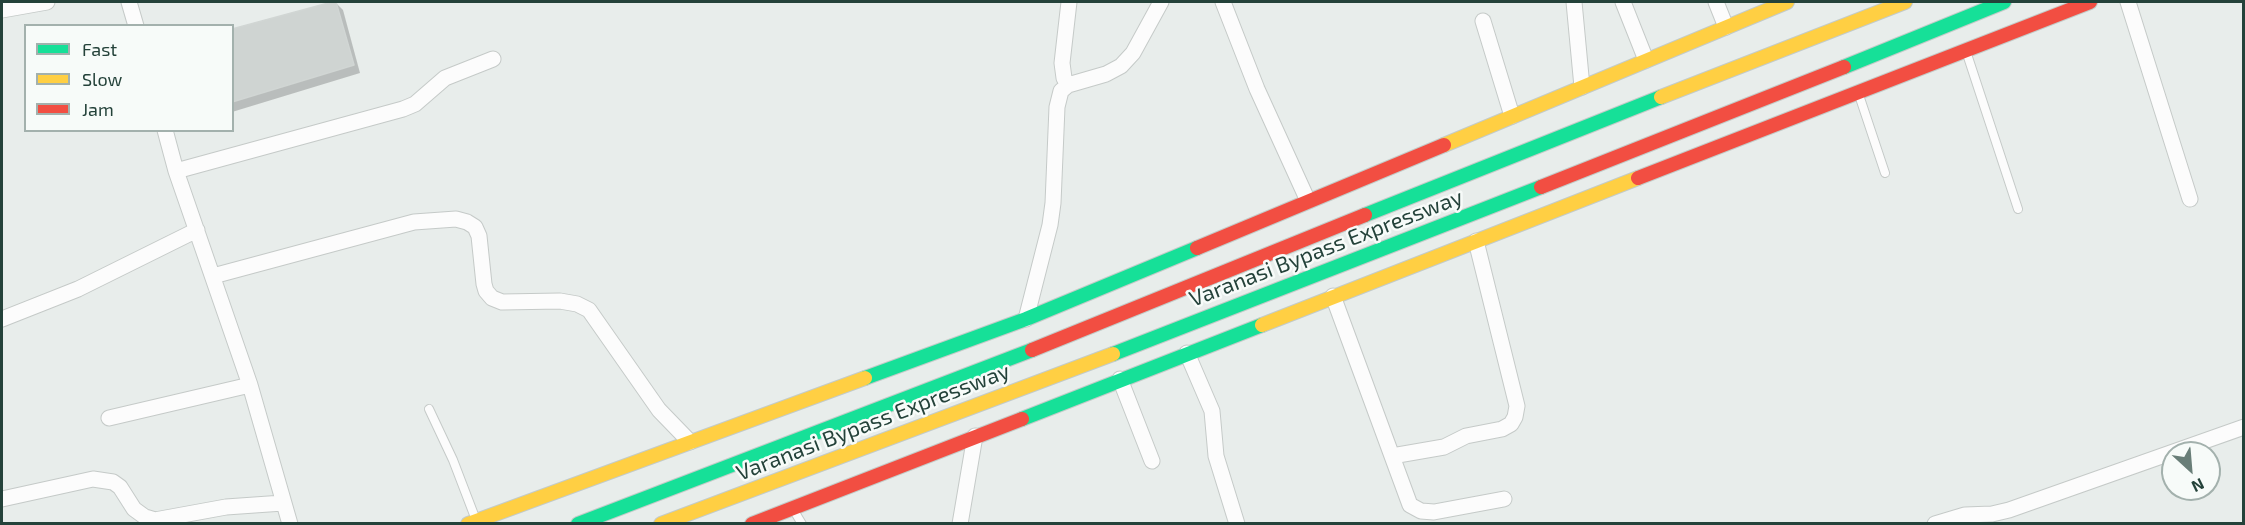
<!DOCTYPE html>
<style>
body{margin:0}
#map{position:relative;width:2245px;height:525px;overflow:hidden;background:#e8edeb;font-family:"Exo 2",sans-serif}
canvas{display:block}
.frame{position:absolute;inset:0;border:3px solid #24423a;pointer-events:none}
.legend{position:absolute;left:24px;top:24px;width:210px;height:108px;box-sizing:border-box;background:#f7fbf9;border:2px solid #a3b1ad;margin:0;padding:8px 10px;list-style:none;font-size:18px;color:#24423a}
.legend li{display:flex;align-items:center;gap:12px;height:30px}
.legend b{width:30px;border:2px solid #a3b1ad}
.north{position:absolute;left:2161px;top:441px;width:60px;height:60px;box-sizing:border-box;background:#f7fbf9;border:2px solid #a3b1ad;border-radius:50%;rotate:154deg;font-size:16px;font-weight:700;line-height:24px;text-align:center;color:#24423a}
.north::after{content:'';display:block;margin:auto;width:21px;height:27px;background:#697e78;clip-path:polygon(50% 0,100% 100%,50% 72%,0 100%)}
</style>
<div id="map">
<canvas width="2245" height="525"></canvas>
<div class="frame"></div>
<ul class="legend">
<li><b style="height:8px;background:#16e098"></b>Fast</li>
<li><b style="height:8px;background:#ffcf43"></b>Slow</li>
<li><b style="height:8px;background:#f24e42"></b>Jam</li>
</ul>
<div class="north">N</div>
</div>
<script>
const c = document.querySelector('canvas').getContext('2d');
c.lineJoin = 'round';
function fill(path, color) {
  c.fillStyle = color;
  c.fill(path, 'evenodd');
}
function poly(rows) {
  const path = new Path2D();
  for (const r of rows) {
    path.moveTo(r[0], r[1]);
    for (let i = 2; i < r.length; i += 2) path.lineTo(r[i], r[i + 1]);
  }
  return path;
}
function trace(path, color, width, dash) {
  c.strokeStyle = color;
  c.lineWidth = width;
  c.lineCap = dash ? 'butt' : 'round';
  c.setLineDash(dash || []);
  c.stroke(path);
}
function label(font, color, halo, rows, align = 'center') {
  c.font = font + ' "Exo 2",sans-serif';
  c.lineWidth = 5;
  c.setLineDash([]);
  c.textBaseline = 'middle';
  c.strokeStyle = halo;
  c.fillStyle = color;
  for (const [text, x, y, turn = 0] of rows) {
    c.save();
    c.translate(x, y);
    c.rotate((+turn || 0) * Math.PI / 180);
    c.textAlign = isNaN(turn) ? turn : align;
    if (halo) c.strokeText(text, 0, 0);
    c.fillText(text, 0, 0);
    c.restore();
  }
}
fill(poly([
 [335,2,343,10,360,73,232,112,232,31]
]), '#0003');
const building = poly([
 [332,2,336,2,354,65,232,102,232,29,332,2]
]);
fill(building, '#cfd4d2');
trace(building, '#d1d6d4', 1.5);
const lane = poly([
 [1966,51,2018,209],
 [1859,95,1885,173],
 [429,409,453,460,476,520],
 [793,509,802,524]
]);
const street = poly([
 [129,2,136,26],
 [1223,2,1257,89,1308,201],
 [1574,2,1582,87],
 [1623,2,1646,60],
 [1716,2,1726,27],
 [2128,2,2190,199],
 [2,10,47,2],
 [1483,21,1512,116],
 [1068,85,1064,78,1062,63,1069,2],
 [165,130,176,171,250,385,290,524],
 [176,171,403,109,415,104,445,78,493,59],
 [213,276,414,222,456,219,467,222,475,227,479,236,484,284,486,291,492,298,502,302,560,301,577,304,589,310,659,410,690,442],
 [1333,296,1410,505,1421,511,1434,512,1504,499],
 [2,319,78,289,197,230],
 [1026,319,1050,225,1053,203,1057,107,1061,91,1068,85,1106,74,1121,66,1133,53,1161,2],
 [1187,353,1212,411,1216,456,1237,524],
 [1120,379,1152,461],
 [109,418,250,385],
 [1392,456,1444,447,1466,436,1502,429,1511,424,1515,417,1517,406,1476,241],
 [2,499,93,479,113,482,120,487,134,509,145,517,155,520,226,507,283,503],
 [960,524,975,436],
 [1935,524,1965,515,1992,514,2009,510,2244,427]
]);
const fast = poly([
 [1844,67,2004,2],
 [1365,215,1661,97],
 [1113,354,1541,187],
 [865,378,1026,319,1197,248],
 [1022,419,1262,325],
 [578,524,1032,350]
]);
const slow = poly([
 [1661,97,1905,2],
 [1444,145,1787,2],
 [1262,325,1638,178],
 [468,524,865,378],
 [661,524,1113,354]
]);
const jam = poly([
 [1638,178,2090,2],
 [1541,187,1844,67],
 [1197,248,1444,145],
 [1032,350,1365,215],
 [752,524,1022,419]
]);
trace(lane, '#c5cac8', 10);
trace(street, '#c5cac8', 17);
trace(fast, '#c3cbc8', 16);
trace(slow, '#c3cbc8', 16);
trace(jam, '#c3cbc8', 16);
trace(lane, '#fcfcfc', 8);
trace(street, '#fcfcfc', 15);
trace(fast, '#16e098', 14);
trace(slow, '#ffcf43', 14);
trace(jam, '#f24e42', 14);
label('22px', '#24423a', '#f7fbf9', [
 ["Varanasi Bypass Expressway",1326,248,-21],
 ["Varanasi Bypass Expressway",873,422,-21]
]);
</script>
